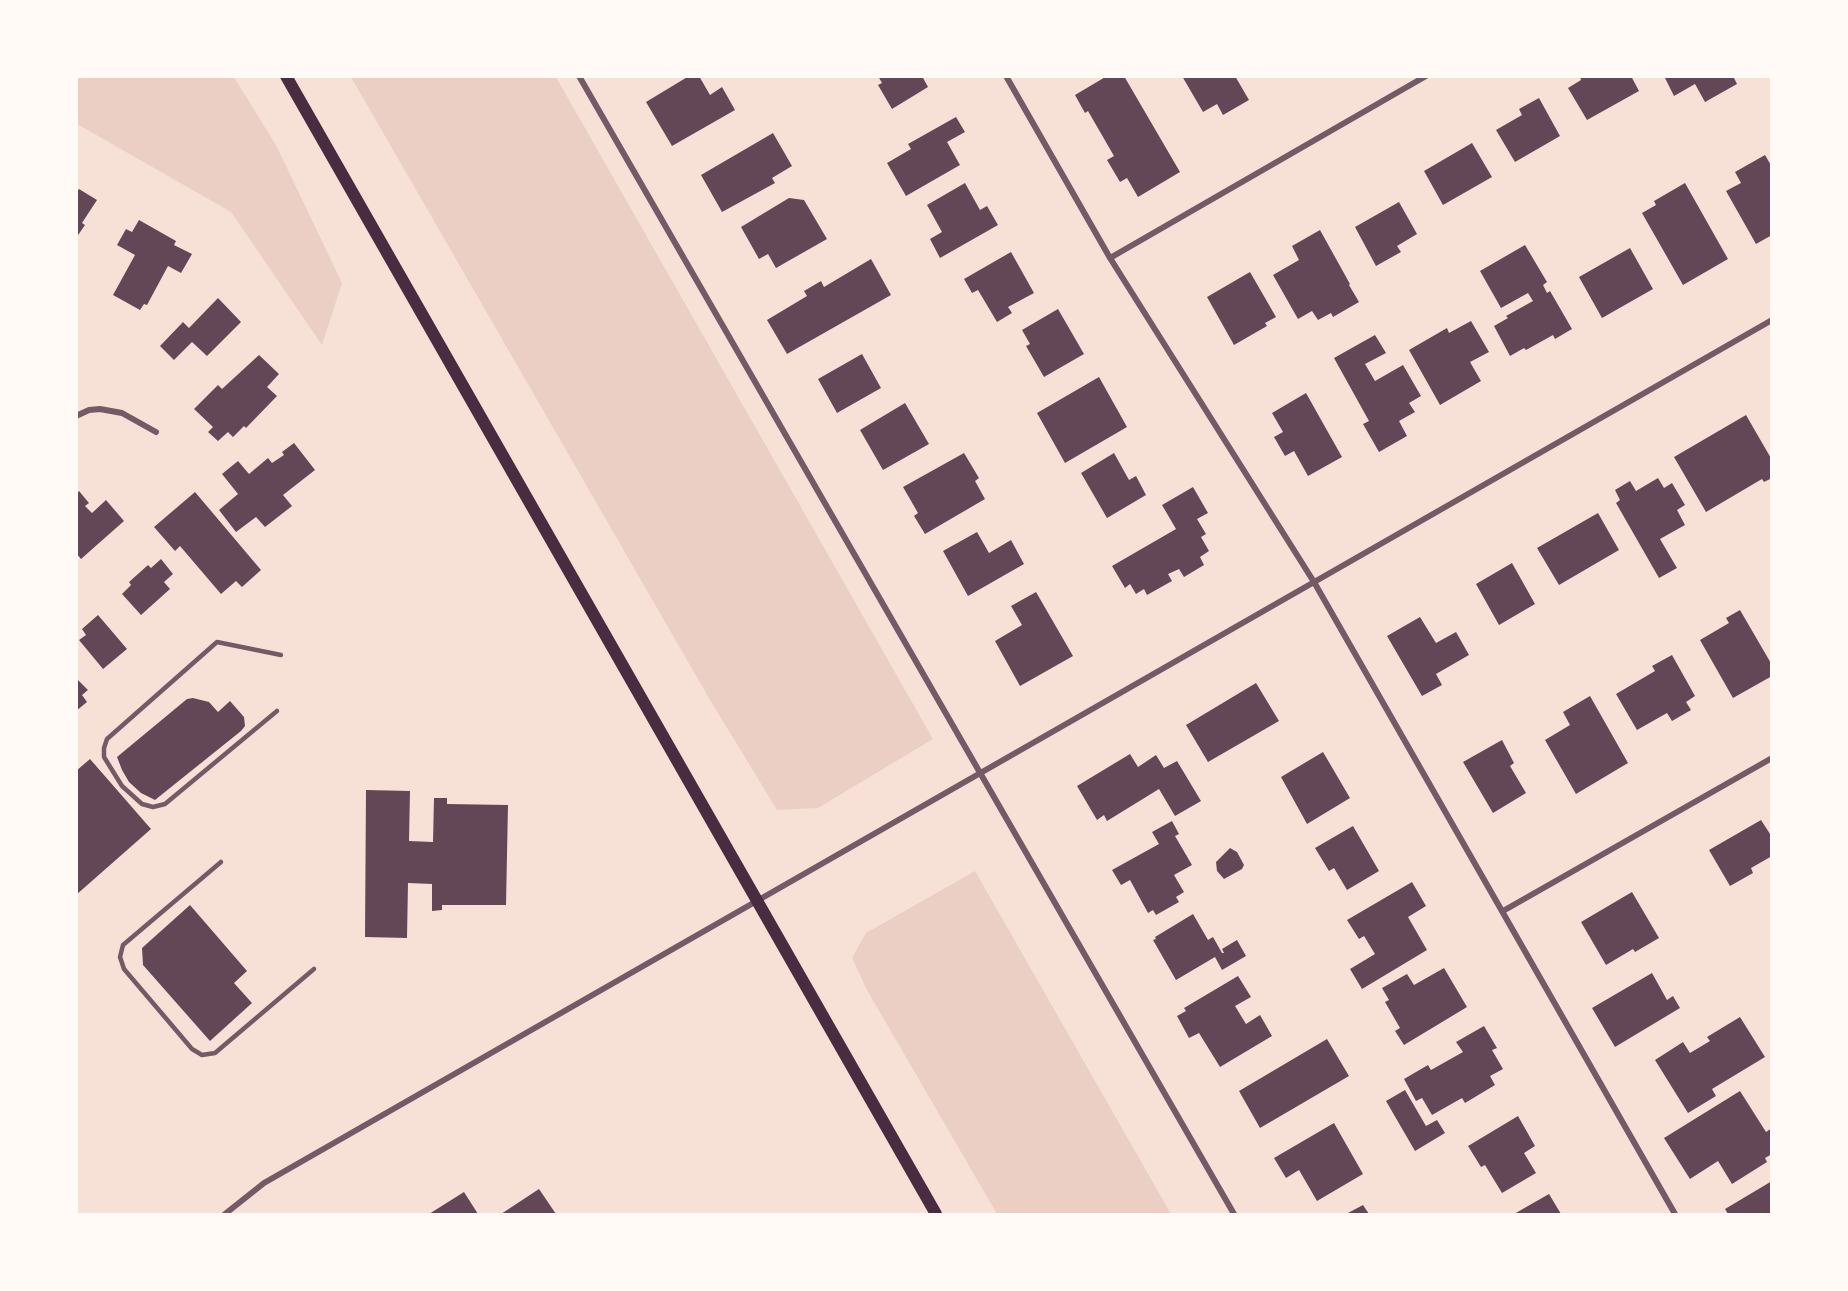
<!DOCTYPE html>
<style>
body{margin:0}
#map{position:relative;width:1848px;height:1291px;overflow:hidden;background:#f7e1d7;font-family:Georgia,serif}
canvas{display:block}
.frame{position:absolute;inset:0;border:78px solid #fffaf5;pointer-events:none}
</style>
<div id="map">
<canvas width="1848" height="1291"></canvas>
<div class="frame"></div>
</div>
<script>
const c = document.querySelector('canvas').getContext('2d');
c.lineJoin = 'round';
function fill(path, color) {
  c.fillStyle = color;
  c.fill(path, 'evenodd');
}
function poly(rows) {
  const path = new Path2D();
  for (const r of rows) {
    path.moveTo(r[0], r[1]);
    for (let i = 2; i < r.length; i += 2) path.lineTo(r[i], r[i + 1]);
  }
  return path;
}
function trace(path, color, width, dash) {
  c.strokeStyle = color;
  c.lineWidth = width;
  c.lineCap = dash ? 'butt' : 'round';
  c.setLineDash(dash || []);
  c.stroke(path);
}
fill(poly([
 [77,76,234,77,277,147,342,283,322,345,231,212,77,124],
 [351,77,556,77,933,739,818,808,777,810,710,700],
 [975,871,1171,1214,997,1214,867,990,852,958,866,933]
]), '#ebcfc5');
fill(poly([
 [689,76,699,76,710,95,722,87,735,110,672,146,646,102],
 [878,76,922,76,928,87,892,109,878,85,882,83],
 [1107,76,1124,76,1180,172,1138,197,1127,178,1120,182,1107,160,1114,156,1088,111,1085,113,1075,95],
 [1182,76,1235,76,1249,100,1223,115,1217,104,1203,112],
 [1580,76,1631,76,1639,91,1587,120,1568,88,1581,80],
 [1664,76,1733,76,1737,84,1705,102,1695,84,1674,96],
 [1539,98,1560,136,1515,162,1496,130,1522,115,1519,109],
 [956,117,965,132,947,142,960,165,906,196,887,163,911,149,908,144],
 [773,133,792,166,772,178,775,183,722,212,701,175],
 [1472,143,1492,177,1443,205,1424,171],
 [1765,155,1772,167,1772,235,1756,244,1726,191,1741,183,1735,172],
 [965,183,980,210,987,206,998,225,940,258,930,239,942,232,927,205],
 [1685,183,1728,259,1683,285,1642,213,1656,205,1654,201],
 [79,189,97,200,82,223,85,225,76,238,76,193],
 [789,198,804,200,827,239,776,268,768,254,759,259,741,227],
 [1399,202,1417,234,1397,246,1401,252,1376,266,1355,227],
 [139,220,176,241,174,245,192,254,181,273,168,266,147,305,144,304,140,310,113,295,135,255,117,245,126,229,132,232],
 [1320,230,1350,284,1349,285,1359,302,1333,317,1331,313,1318,320,1312,311,1298,319,1273,275,1299,260,1292,246],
 [1525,245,1547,282,1543,285,1547,293,1550,291,1572,329,1555,339,1553,335,1526,350,1524,348,1510,356,1494,326,1508,318,1506,316,1533,301,1528,293,1501,308,1480,271],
 [1630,248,1653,289,1602,318,1579,277],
 [1011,252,1034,293,1008,307,1012,313,997,322,978,290,972,293,964,279],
 [871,259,891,295,787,354,767,320,807,296,804,291,821,281,824,287],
 [1250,272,1276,317,1265,323,1267,326,1234,345,1207,297],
 [218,298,241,322,207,356,192,342,174,360,160,346,183,322,189,328],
 [1058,309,1084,354,1044,377,1026,346,1030,344,1022,330],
 [1471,321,1489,352,1470,362,1481,381,1440,405,1409,350,1447,328,1449,333],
 [1375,335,1386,353,1365,364,1375,381,1403,365,1421,396,1409,403,1415,412,1399,421,1407,436,1379,452,1363,424,1369,421,1334,358],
 [862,354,881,388,837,413,818,379],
 [259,355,279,374,267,387,277,396,246,428,244,426,233,437,228,432,218,441,208,432,213,427,194,409,218,385,222,389],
 [1099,377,1127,427,1065,463,1037,413],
 [1306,393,1342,457,1308,476,1294,451,1285,456,1274,437,1283,432,1272,413],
 [905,403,929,444,883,470,860,430],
 [1746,415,1772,460,1772,478,1764,482,1762,479,1706,512,1674,457],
 [294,443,315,470,283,495,292,506,265,527,256,517,236,532,219,510,238,494,222,474,238,461,249,474,268,458,272,463,284,455,282,452],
 [964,453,979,478,975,481,985,499,925,534,914,516,918,513,903,487],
 [1114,453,1129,480,1136,476,1146,495,1107,518,1081,473],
 [1658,478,1664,488,1672,483,1685,505,1677,510,1685,525,1660,539,1677,568,1659,578,1616,503,1620,500,1615,490,1630,481,1636,491],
 [1193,487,1208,513,1197,519,1206,534,1201,537,1209,551,1200,557,1204,565,1184,577,1179,569,1168,574,1172,581,1147,595,1144,589,1136,594,1130,584,1125,588,1112,566,1176,529,1162,505],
 [79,491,89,503,85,506,92,513,106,500,124,521,81,559,76,553,76,494],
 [195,492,261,570,242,587,236,581,221,594,180,546,175,551,154,527],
 [1598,513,1619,550,1559,585,1537,548],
 [977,532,989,553,1011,540,1024,564,968,596,943,551],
 [161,559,173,574,164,582,170,589,141,615,122,594,131,585,129,582,148,565,151,568],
 [1512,563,1535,604,1499,625,1476,584],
 [1036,592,1073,656,1020,686,995,641,1022,625,1011,606],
 [1740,610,1772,665,1772,676,1733,698,1700,640,1729,623,1726,618],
 [98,615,127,649,103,669,79,640,86,635,82,629],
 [1420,617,1436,643,1456,632,1469,655,1436,674,1442,685,1422,696,1387,636],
 [1672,655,1695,696,1686,702,1691,710,1672,721,1667,713,1637,730,1616,694,1655,671,1652,666],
 [76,678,88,690,82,695,87,702,76,711],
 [1256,683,1279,721,1208,762,1186,725],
 [1590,696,1628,763,1576,794,1545,740,1570,725,1563,712],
 [193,698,209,702,218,712,230,701,244,717,245,726,241,731,155,800,141,793,129,782,122,770,117,757,187,699],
 [1502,740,1514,763,1510,766,1526,793,1493,813,1463,762],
 [1323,752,1350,798,1307,824,1281,777],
 [1130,754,1138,767,1156,755,1164,768,1177,761,1201,801,1175,816,1159,789,1107,821,1104,815,1097,820,1077,786],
 [90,759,151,829,76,895,76,771],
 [366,790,410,791,409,841,433,842,434,798,447,798,447,804,508,805,506,905,442,905,442,910,432,911,432,884,408,883,407,938,365,937],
 [1761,820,1772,837,1772,856,1751,868,1753,873,1730,886,1709,850],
 [1172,821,1179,834,1175,836,1192,865,1174,875,1184,892,1176,897,1179,902,1156,915,1153,910,1148,913,1130,880,1121,885,1112,870,1159,844,1152,832],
 [1353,826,1379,871,1347,890,1334,868,1329,871,1315,848],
 [1230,848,1237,852,1244,865,1242,869,1224,879,1217,871,1216,862],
 [1412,882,1426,906,1408,917,1427,950,1362,989,1350,969,1375,954,1364,936,1359,939,1347,920],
 [1632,892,1659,938,1635,952,1633,949,1606,965,1581,922],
 [190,905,247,971,234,983,252,1003,210,1041,143,965,142,948],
 [1193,914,1208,940,1213,937,1222,953,1224,953,1222,949,1237,940,1246,956,1222,970,1215,957,1176,980,1153,940,1156,939,1155,937],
 [1444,968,1467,1007,1404,1045,1395,1031,1400,1028,1385,1002,1389,1000,1382,988,1407,974,1414,985],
 [1652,973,1667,1000,1673,996,1680,1008,1615,1047,1592,1008],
 [1238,976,1251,997,1235,1006,1246,1024,1260,1015,1272,1036,1220,1067,1199,1033,1189,1038,1177,1016,1186,1011,1184,1008],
 [1740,1017,1765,1057,1712,1089,1716,1096,1688,1113,1655,1060,1683,1042,1690,1053,1710,1041,1707,1037],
 [1484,1026,1497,1048,1492,1050,1503,1069,1490,1076,1495,1085,1465,1103,1462,1098,1432,1115,1422,1098,1416,1101,1404,1079,1428,1065,1431,1070,1463,1052,1456,1042],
 [1327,1039,1349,1076,1260,1128,1239,1091],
 [1405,1090,1426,1126,1437,1120,1445,1133,1415,1151,1386,1101],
 [1740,1091,1766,1132,1772,1128,1772,1154,1765,1158,1767,1162,1732,1184,1718,1161,1690,1179,1664,1138],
 [1518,1116,1535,1146,1524,1153,1536,1173,1502,1193,1485,1165,1481,1167,1468,1146],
 [1334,1123,1363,1174,1317,1201,1299,1170,1286,1178,1274,1158],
 [1772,1181,1772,1214,1728,1214,1725,1209],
 [539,1189,556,1214,501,1214],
 [464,1192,478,1214,429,1214],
 [1549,1194,1561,1214,1514,1214],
 [1363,1205,1369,1214,1346,1214]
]), '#644757');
trace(poly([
 [277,711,165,804,153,807,142,804,122,786,104,757,104,748,107,739,217,642,281,655],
 [221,862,123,945,120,957,124,969,192,1049,202,1055,215,1053,314,969]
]), '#755966', 4.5);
trace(poly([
 [579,76,1234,1214],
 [1006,76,1110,258,1314,582,1675,1214],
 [1110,258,1426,76],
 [76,416,89,410,100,409,122,413,156,432],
 [1503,911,1772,758],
 [225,1214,264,1183,1772,320]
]), '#755966', 6);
trace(poly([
 [286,76,936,1214]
]), '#4a2c40', 12);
</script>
